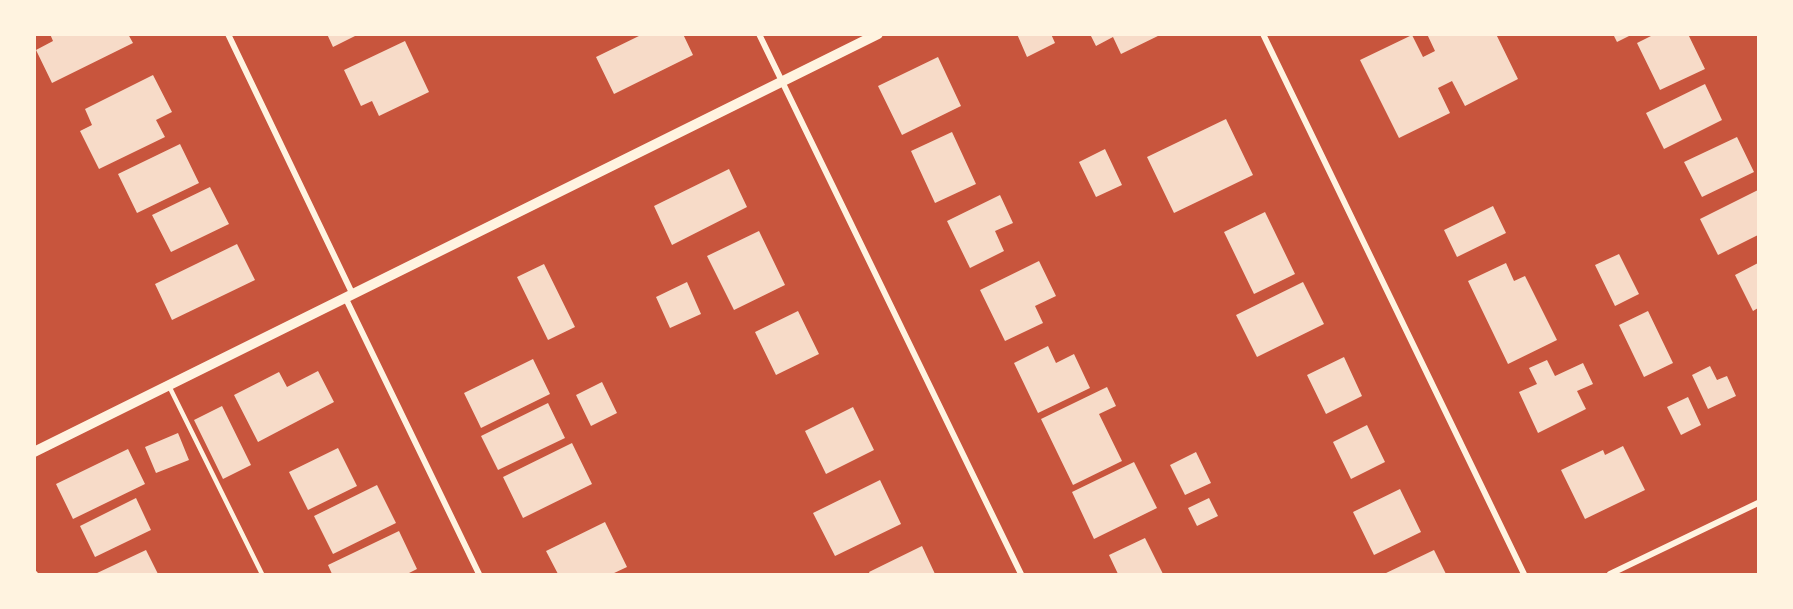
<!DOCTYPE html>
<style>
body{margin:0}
#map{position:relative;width:1793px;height:609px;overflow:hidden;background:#c8553d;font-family:Raleway,sans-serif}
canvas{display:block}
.frame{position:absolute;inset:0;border:36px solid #fff3e0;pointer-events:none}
</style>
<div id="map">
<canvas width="1793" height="609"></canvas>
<div class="frame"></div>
</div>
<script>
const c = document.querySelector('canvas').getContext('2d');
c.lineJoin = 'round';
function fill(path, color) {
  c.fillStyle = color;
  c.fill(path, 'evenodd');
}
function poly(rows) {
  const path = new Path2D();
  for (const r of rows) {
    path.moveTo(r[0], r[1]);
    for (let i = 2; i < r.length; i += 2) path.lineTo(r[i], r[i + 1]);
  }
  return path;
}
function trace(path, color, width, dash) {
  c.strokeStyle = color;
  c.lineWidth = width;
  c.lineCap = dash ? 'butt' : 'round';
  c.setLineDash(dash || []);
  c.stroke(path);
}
fill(poly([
 [50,34,128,34,133,43,52,83,36,50,53,41],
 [327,34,359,34,333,47],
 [643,34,683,34,693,55,614,94,596,57],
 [1017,34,1051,34,1055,43,1027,57],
 [1090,34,1162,34,1121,54,1113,37,1096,46],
 [1427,34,1496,34,1518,79,1465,106,1452,81,1438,88,1450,113,1399,138,1360,60,1412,35,1423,57,1435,51],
 [1613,34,1633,34,1617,42],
 [1655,34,1688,34,1705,69,1660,90,1637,43],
 [405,41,429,92,379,116,372,101,361,106,344,70],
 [938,57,961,106,902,135,878,86],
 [153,75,172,112,156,120,165,137,99,169,80,131,92,125,85,109],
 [1705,84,1722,120,1664,149,1646,113],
 [1226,119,1253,175,1174,213,1147,157],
 [952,132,976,184,935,203,911,151],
 [1737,137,1754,172,1702,197,1684,162],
 [180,144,199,183,137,213,118,174],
 [1105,149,1122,185,1096,197,1079,162],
 [729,169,747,207,672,245,654,206],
 [210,187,229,224,171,252,152,215],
 [1758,190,1758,235,1718,255,1700,219],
 [1000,195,1013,223,995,231,1004,251,970,268,947,221],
 [1493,206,1506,233,1457,257,1444,230],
 [1265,212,1295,274,1254,294,1224,232],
 [759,231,785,285,734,310,707,256],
 [237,244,255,280,172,320,155,284],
 [1619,254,1639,294,1615,306,1595,265],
 [1039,261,1056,296,1035,306,1043,323,1005,341,980,290],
 [1506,263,1514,281,1525,276,1557,340,1508,364,1468,281],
 [1758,263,1758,308,1753,311,1735,275],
 [544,264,575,327,548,340,517,277],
 [687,282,701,314,670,328,656,297],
 [1303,282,1324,324,1257,357,1236,315],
 [798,311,819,354,776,375,755,332],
 [1648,311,1673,363,1644,377,1619,325],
 [1048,346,1056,363,1074,354,1090,388,1038,413,1014,363],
 [1344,357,1362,396,1326,414,1307,375],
 [533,359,550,394,481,428,464,393],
 [1547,360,1555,376,1583,363,1593,384,1577,391,1586,409,1538,433,1519,392,1537,384,1529,368],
 [1710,366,1717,380,1727,376,1736,396,1708,409,1692,375],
 [318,371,334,402,258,442,234,395,279,372,287,387],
 [602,382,617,413,591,426,576,395],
 [1107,387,1116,406,1099,414,1122,461,1073,485,1041,419],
 [1688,397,1701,425,1681,435,1667,407],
 [548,403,565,438,498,470,481,436],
 [222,406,251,465,223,479,194,420],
 [853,407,874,450,826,474,805,431],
 [1367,425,1385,462,1351,479,1333,442],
 [178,433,189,460,156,473,145,447],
 [572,443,592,484,523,518,503,477],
 [1623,446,1645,490,1585,519,1561,470,1603,450,1605,455],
 [338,448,357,486,308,510,289,472],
 [128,449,145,484,73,519,56,484],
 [1196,452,1211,483,1185,495,1170,465],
 [1134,462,1157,508,1094,539,1072,492],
 [880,480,901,524,835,556,813,513],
 [377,485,396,523,333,554,314,516],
 [1400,489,1421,532,1374,555,1353,512],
 [136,498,151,530,95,557,80,526],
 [1209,498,1218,516,1197,526,1188,508],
 [605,522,627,567,612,574,558,574,546,551],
 [399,531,417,569,407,574,332,574,328,565],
 [1145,538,1163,574,1118,574,1109,555],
 [922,546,935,574,870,574,869,572],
 [146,550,158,574,95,574],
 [1434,550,1446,574,1384,574]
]), '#f7dbc8');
trace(poly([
 [169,386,262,574]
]), '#fff3e0', 4.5);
trace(poly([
 [228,34,353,295],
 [759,34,1021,574],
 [1263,34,1524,574],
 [346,299,479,574],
 [34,573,35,574],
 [1610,574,1758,503]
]), '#fff3e0', 6);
trace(poly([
 [34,452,878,34]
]), '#fff3e0', 10);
</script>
